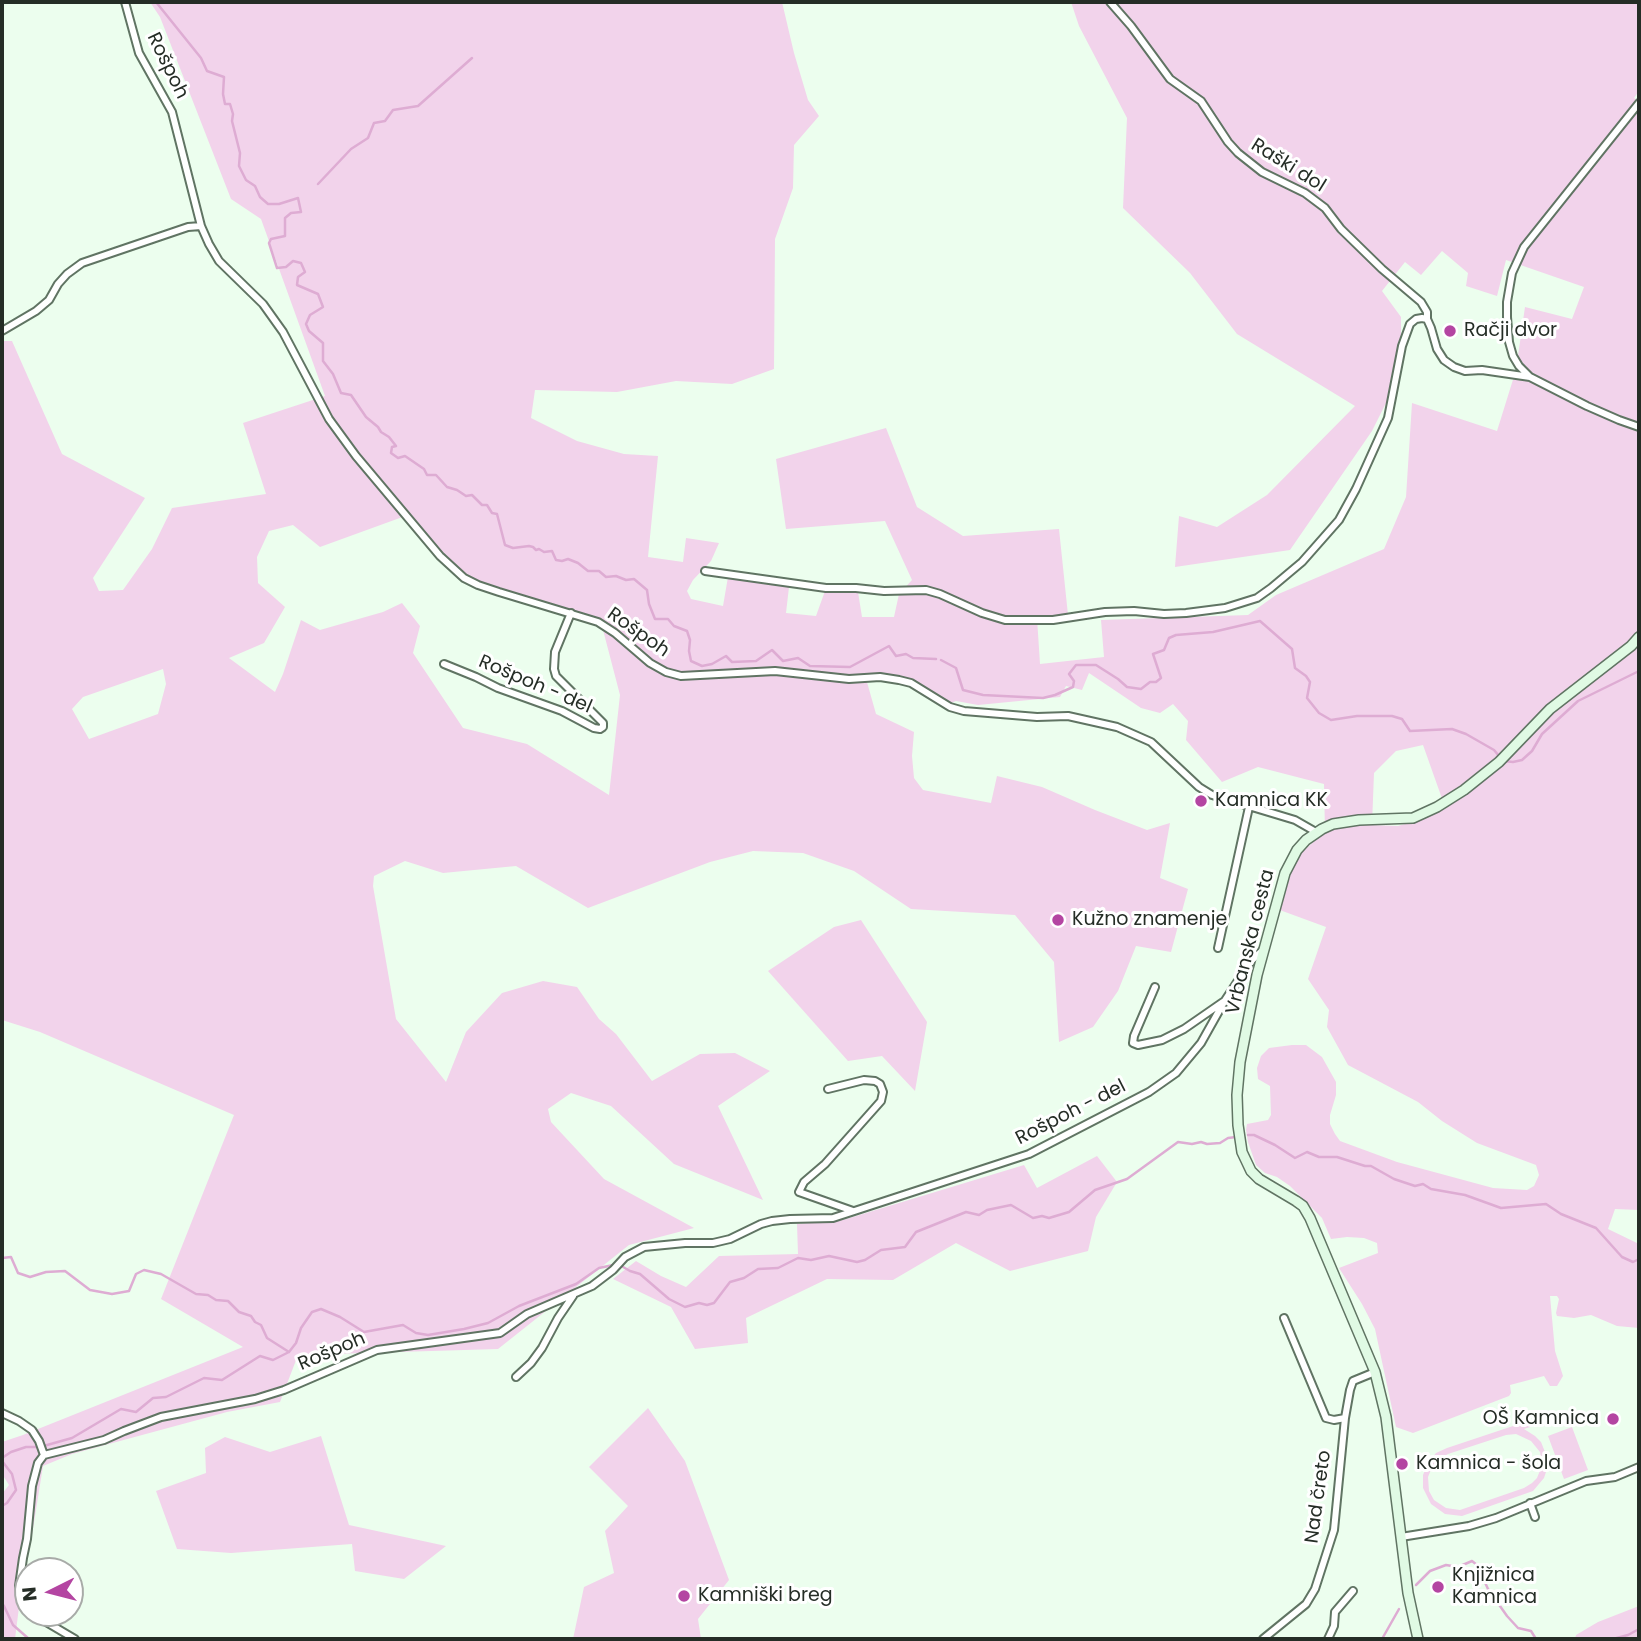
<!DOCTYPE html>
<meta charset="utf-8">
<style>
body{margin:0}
#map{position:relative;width:1641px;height:1641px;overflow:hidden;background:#ecfeee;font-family:Poppins,sans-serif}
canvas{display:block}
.frame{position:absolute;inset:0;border:4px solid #252d26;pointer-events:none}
.north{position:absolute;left:14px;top:1557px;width:70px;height:70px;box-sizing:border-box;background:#fff;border:2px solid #a8aba8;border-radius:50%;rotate:264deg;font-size:19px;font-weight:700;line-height:28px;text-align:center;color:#252d26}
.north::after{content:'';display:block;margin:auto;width:24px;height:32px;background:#b445a2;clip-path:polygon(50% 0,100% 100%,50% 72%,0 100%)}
</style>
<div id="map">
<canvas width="1641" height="1641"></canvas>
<div class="frame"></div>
<div class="north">N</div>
</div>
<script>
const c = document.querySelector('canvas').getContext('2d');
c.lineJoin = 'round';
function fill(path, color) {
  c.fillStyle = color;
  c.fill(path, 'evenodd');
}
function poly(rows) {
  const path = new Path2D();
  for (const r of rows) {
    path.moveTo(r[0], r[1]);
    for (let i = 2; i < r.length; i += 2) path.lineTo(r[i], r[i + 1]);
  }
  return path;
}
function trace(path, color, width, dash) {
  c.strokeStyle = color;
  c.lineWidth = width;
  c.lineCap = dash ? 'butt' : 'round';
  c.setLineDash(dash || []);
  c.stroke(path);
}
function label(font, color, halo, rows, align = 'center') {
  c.font = font + ' Poppins,sans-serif';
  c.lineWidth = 6;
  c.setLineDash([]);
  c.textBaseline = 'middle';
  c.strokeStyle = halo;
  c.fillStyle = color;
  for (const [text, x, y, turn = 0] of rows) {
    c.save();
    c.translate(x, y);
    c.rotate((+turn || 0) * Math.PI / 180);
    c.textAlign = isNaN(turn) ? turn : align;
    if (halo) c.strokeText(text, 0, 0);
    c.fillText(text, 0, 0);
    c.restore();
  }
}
fill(poly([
 [150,2,782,2,794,53,808,100,819,116,794,145,793,188,775,239,774,369,732,384,676,381,617,392,535,390,531,418,577,441,624,454,658,456,648,557,683,562,686,538,719,543,711,561,693,580,687,591,691,599,723,606,728,577,789,587,786,613,816,616,825,591,858,592,862,617,894,617,899,594,912,580,885,521,786,529,776,459,886,428,917,507,963,536,1059,529,1068,615,1037,618,1040,664,1104,657,1101,620,1248,615,1276,595,1384,549,1406,497,1412,403,1497,431,1516,370,1525,307,1572,319,1584,287,1506,260,1497,296,1466,286,1468,273,1442,251,1421,275,1405,262,1382,291,1401,317,1401,351,1390,395,1372,431,1290,550,1175,567,1179,516,1217,527,1267,495,1355,406,1237,334,1190,273,1123,208,1127,118,1079,26,1071,2,1639,2,1639,91,1634,98,1639,101,1639,1210,1615,1209,1608,1229,1639,1244,1639,1328,1617,1326,1591,1315,1574,1318,1557,1316,1556,1313,1559,1299,1557,1296,1550,1296,1555,1351,1563,1376,1557,1386,1550,1386,1544,1376,1510,1385,1511,1393,1509,1396,1413,1433,1396,1427,1375,1329,1362,1304,1339,1268,1378,1253,1377,1243,1364,1238,1347,1237,1331,1239,1322,1218,1290,1186,1277,1177,1265,1173,1256,1165,1248,1142,1246,1130,1247,1124,1268,1120,1271,1115,1270,1086,1258,1079,1257,1068,1261,1056,1269,1048,1292,1045,1306,1045,1322,1057,1336,1082,1336,1095,1330,1115,1330,1124,1335,1134,1340,1141,1397,1162,1493,1188,1527,1190,1534,1186,1539,1175,1536,1165,1477,1143,1442,1121,1418,1102,1348,1065,1327,1027,1329,1010,1308,979,1326,927,1277,909,1285,875,1302,852,1325,832,1324,784,1258,767,1222,782,1186,740,1188,721,1173,704,1160,713,1141,708,1089,673,1082,690,1066,686,1060,697,978,705,956,701,951,703,916,683,896,675,882,673,865,675,876,714,914,732,912,756,914,778,923,790,991,803,997,776,1042,787,1095,810,1147,830,1170,823,1160,878,1188,889,1171,952,1136,946,1118,991,1093,1027,1059,1042,1054,962,1015,915,911,909,854,871,803,853,753,851,710,862,588,908,516,866,443,873,405,861,374,876,373,886,396,1019,446,1082,466,1032,502,993,543,981,577,987,599,1019,616,1034,652,1081,700,1054,735,1053,770,1071,718,1106,763,1200,674,1164,611,1106,571,1093,548,1109,551,1122,604,1179,694,1228,629,1245,498,1349,298,1355,280,1402,227,1412,72,1454,43,1466,31,1541,25,1559,15,1639,3,1639,2,1494,9,1485,2,1474,2,1442,23,1435,243,1347,161,1299,234,1115,40,1032,2,1020,2,341,12,341,62,454,145,498,93,578,99,591,123,590,152,549,172,508,266,494,243,423,325,396,261,219,231,199,160,17],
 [408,515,468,580,602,626,620,695,609,795,527,744,463,728,413,653,420,626,402,603,383,612,320,630,301,620,283,674,275,692,229,658,264,643,285,607,258,583,257,557,269,531,293,525,320,547],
 [163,669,166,684,158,714,89,739,72,709,83,697],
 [1423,745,1445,807,1419,820,1398,826,1372,825,1374,773,1396,751],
 [861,920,927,1022,915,1091,882,1056,848,1061,768,971,834,927],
 [1097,1156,1117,1182,1096,1217,1088,1251,1010,1271,956,1243,893,1280,827,1279,746,1318,748,1343,695,1349,671,1307,613,1279,636,1261,661,1276,686,1287,719,1256,798,1254,797,1224,843,1220,1024,1165,1037,1188],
 [648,1408,685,1461,729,1580,698,1619,701,1639,573,1639,584,1587,614,1573,605,1531,628,1506,589,1467],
 [1540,1417,1542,1423,1524,1429,1535,1436,1541,1442,1547,1457,1548,1466,1544,1478,1533,1491,1462,1516,1445,1514,1431,1504,1423,1488,1423,1475,1428,1463,1436,1453,1447,1448],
 [1516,1434,1531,1441,1540,1452,1541,1458,1541,1468,1537,1478,1532,1483,1524,1488,1460,1510,1446,1508,1434,1500,1429,1491,1428,1477,1432,1467,1439,1459,1448,1454,1506,1435],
 [1572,1427,1588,1470,1564,1479,1548,1436],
 [321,1436,349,1525,446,1546,404,1579,355,1571,352,1544,231,1553,177,1549,156,1491,206,1473,205,1448,225,1437,270,1452],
 [1639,1606,1639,1639,1575,1639,1576,1635,1598,1622]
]), '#f2d3eb');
trace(poly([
 [156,2,201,58,207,71,224,77,223,94,225,104,230,104,233,114,232,121,240,153,239,166,246,180,255,186,260,197,268,204,279,204,298,198,301,212,291,213,285,218,285,236,271,239,269,243,277,268,286,267,293,261,301,263,305,272,298,277,297,285,318,294,323,307,310,315,306,324,309,331,323,343,323,361,333,374,341,393,351,395,366,417,378,427,381,432,389,437,396,446,392,447,391,453,398,458,405,456,424,469,427,475,436,475,447,487,457,490,466,496,472,495,482,505,487,505,492,513,497,514,505,545,513,548,529,546,533,547,536,550,539,549,544,552,552,551,556,560,562,561,568,559,578,563,588,571,599,571,606,577,616,576,626,580,634,579,647,590,649,604,655,619,668,619,674,626,687,631,690,640,689,651,691,661,702,666,712,664,726,656,732,662,756,661,772,650,783,661,798,658,810,666,850,667,889,646,896,656,906,654,913,658,936,659],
 [318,184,351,149,368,138,374,123,385,121,393,110,418,106,472,58],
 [941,660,956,668,963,690,983,695,1043,698,1055,695,1073,687,1074,681,1069,674,1076,665,1096,665,1118,679,1127,687,1141,689,1150,682,1156,682,1161,678,1153,654,1164,650,1169,638,1176,635,1213,632,1260,621,1292,649,1295,668,1306,676,1310,682,1307,698,1319,713,1331,720,1357,716,1392,716,1402,719,1410,731,1452,729,1466,734,1494,750,1499,756],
 [1504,761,1513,762,1522,760,1532,751,1542,734,1578,701,1639,671],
 [1248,1135,1254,1135,1275,1145,1295,1158,1307,1152,1319,1157,1337,1157,1365,1166,1371,1166,1394,1179,1415,1186,1423,1184,1431,1189,1465,1195,1501,1208,1546,1204,1561,1214,1596,1228,1622,1257,1633,1262,1639,1259],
 [2,1258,11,1257,18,1273,30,1277,46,1272,65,1271,90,1290,112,1294,129,1291,136,1274,144,1270,161,1274,196,1294,208,1295,216,1300,228,1301,239,1312,251,1316,255,1322,261,1325,267,1338,289,1352],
 [2,1458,11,1452,26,1447,40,1447,72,1438,121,1409,136,1412,153,1398,166,1397,204,1378,222,1380,260,1356,273,1360,289,1352,296,1343,301,1328,312,1312,321,1309,340,1317,364,1332,403,1325,416,1333,428,1335,464,1329,488,1323,519,1306,576,1284,599,1268,618,1264,630,1271,640,1274,669,1299,685,1307,699,1303,707,1305,714,1303,730,1282,744,1278,758,1269,778,1268,798,1258,811,1260,829,1256,857,1262,865,1260,881,1250,905,1247,916,1232,966,1212,979,1215,987,1210,1011,1205,1033,1218,1042,1216,1049,1218,1069,1212,1095,1190,1127,1179,1178,1142,1192,1144,1201,1142,1207,1144,1220,1143,1228,1138,1236,1137],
 [2,1461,12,1474,16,1490,7,1503,2,1506],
 [1416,1585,1430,1571,1446,1565,1458,1567,1472,1561,1477,1565,1488,1589,1507,1616,1518,1628,1531,1631,1536,1639],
 [2,1604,4,1606,13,1625,29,1639],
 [1382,1639,1399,1609],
 [1613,1639,1628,1635,1639,1629]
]), '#deacd3', 2.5);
const street = poly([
 [125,2,139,53,172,112,201,226,209,244,219,261,263,304,283,332,329,419,356,456,440,556,464,578,478,585,499,592,598,622,615,633,650,663,666,672,681,676,775,671,849,679,880,677,899,680,911,683,950,707,964,711,1037,717,1068,716,1117,727,1151,742,1199,787,1212,795,1295,820,1316,832],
 [1110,2,1131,26,1170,79,1201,101,1228,142,1238,153,1262,172,1305,193,1325,208,1341,229,1382,269,1421,302,1427,312,1427,319],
 [1639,103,1524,247,1512,273,1507,302,1507,317,1509,342,1513,356,1519,366,1530,377,1587,406,1619,420,1639,427],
 [2,331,36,311,49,300,58,284,67,274,82,263,188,227,201,226],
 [705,571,826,588,856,588,884,591,926,590,940,594,982,613,1005,620,1053,620,1105,612,1134,611,1164,614,1186,613,1225,608,1257,598,1271,588,1302,562,1339,520,1356,489,1388,418,1402,346,1410,324,1416,319,1422,318,1427,319,1431,328,1437,349,1444,360,1454,367,1465,371,1482,370,1530,377],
 [444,664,476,677,498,688,562,711,594,728,600,729,603,727,603,723,556,676,554,669,555,652,571,613],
 [1218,948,1249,807],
 [1155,987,1134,1036,1133,1043,1138,1045,1162,1040,1184,1029,1223,1002],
 [828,1089,864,1080,875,1081,880,1084,883,1092,881,1101,825,1164,804,1182,799,1192,853,1211],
 [1284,1318,1326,1418,1334,1420,1345,1418],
 [516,1377,531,1363,542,1348,558,1318,573,1296],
 [2,1413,19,1421,32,1430,39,1441,44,1455],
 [44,1455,104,1440,124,1431,161,1417,255,1399,284,1390,377,1350,500,1333,527,1314,592,1286,613,1270,625,1257,644,1247,685,1243,713,1243,730,1239,761,1224,772,1221,790,1219,833,1218,1029,1154,1149,1092,1176,1073,1201,1043,1224,1002,1251,961,1262,951],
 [1530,1503,1535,1517],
 [1401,1537,1469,1526,1496,1518,1586,1481,1615,1477,1639,1467],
 [28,1605,19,1586,23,1558,27,1539,32,1486,38,1463,44,1455],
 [35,1613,41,1619,75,1639],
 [1263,1639,1306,1604,1315,1589,1334,1530,1345,1418,1350,1390,1353,1381,1375,1372],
 [1328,1639,1334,1626,1335,1612,1353,1591]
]);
const secondary = poly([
 [1418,1639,1408,1593,1386,1417,1375,1372,1310,1218,1303,1206,1296,1201,1259,1179,1251,1171,1242,1152,1238,1125,1237,1095,1240,1062,1257,975,1285,873,1297,850,1306,840,1322,829,1333,824,1359,820,1413,818,1437,807,1464,790,1499,762,1550,709,1631,646,1639,637]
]);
trace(street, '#607463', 10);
trace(secondary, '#607463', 12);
trace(street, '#fff', 6);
trace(secondary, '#e0fae4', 9);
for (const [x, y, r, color] of [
 [1450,331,7,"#b445a2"],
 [1201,801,7,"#b445a2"],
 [1058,920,7,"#b445a2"],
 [1613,1419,7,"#b445a2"],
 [1402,1464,7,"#b445a2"],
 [1438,1587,7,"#b445a2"],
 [684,1596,7,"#b445a2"]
]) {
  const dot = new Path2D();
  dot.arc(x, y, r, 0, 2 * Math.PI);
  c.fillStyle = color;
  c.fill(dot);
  trace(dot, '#fff', 2.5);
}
label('19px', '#252d26', '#fff', [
 ["Rošpoh",167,66,64],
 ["Raški dol",1288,166,32],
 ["Rošpoh",638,633,35],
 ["Rošpoh - del",535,685,23],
 ["Vrbanska cesta",1251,942,-76],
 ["Rošpoh - del",1071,1113,-27],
 ["Rošpoh",332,1352,-23],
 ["Nad čreto",1319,1497,-82]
]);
label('19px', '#252d26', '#fff', [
 ["Račji dvor",1464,331],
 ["Kamnica KK",1215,801],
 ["Kužno znamenje",1072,920],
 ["OŠ Kamnica",1599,1419,"right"],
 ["Kamnica - šola",1416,1464],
 ["Knjižnica",1452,1576],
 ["Kamnica",1452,1598],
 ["Kamniški breg",698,1596]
], 'left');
</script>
